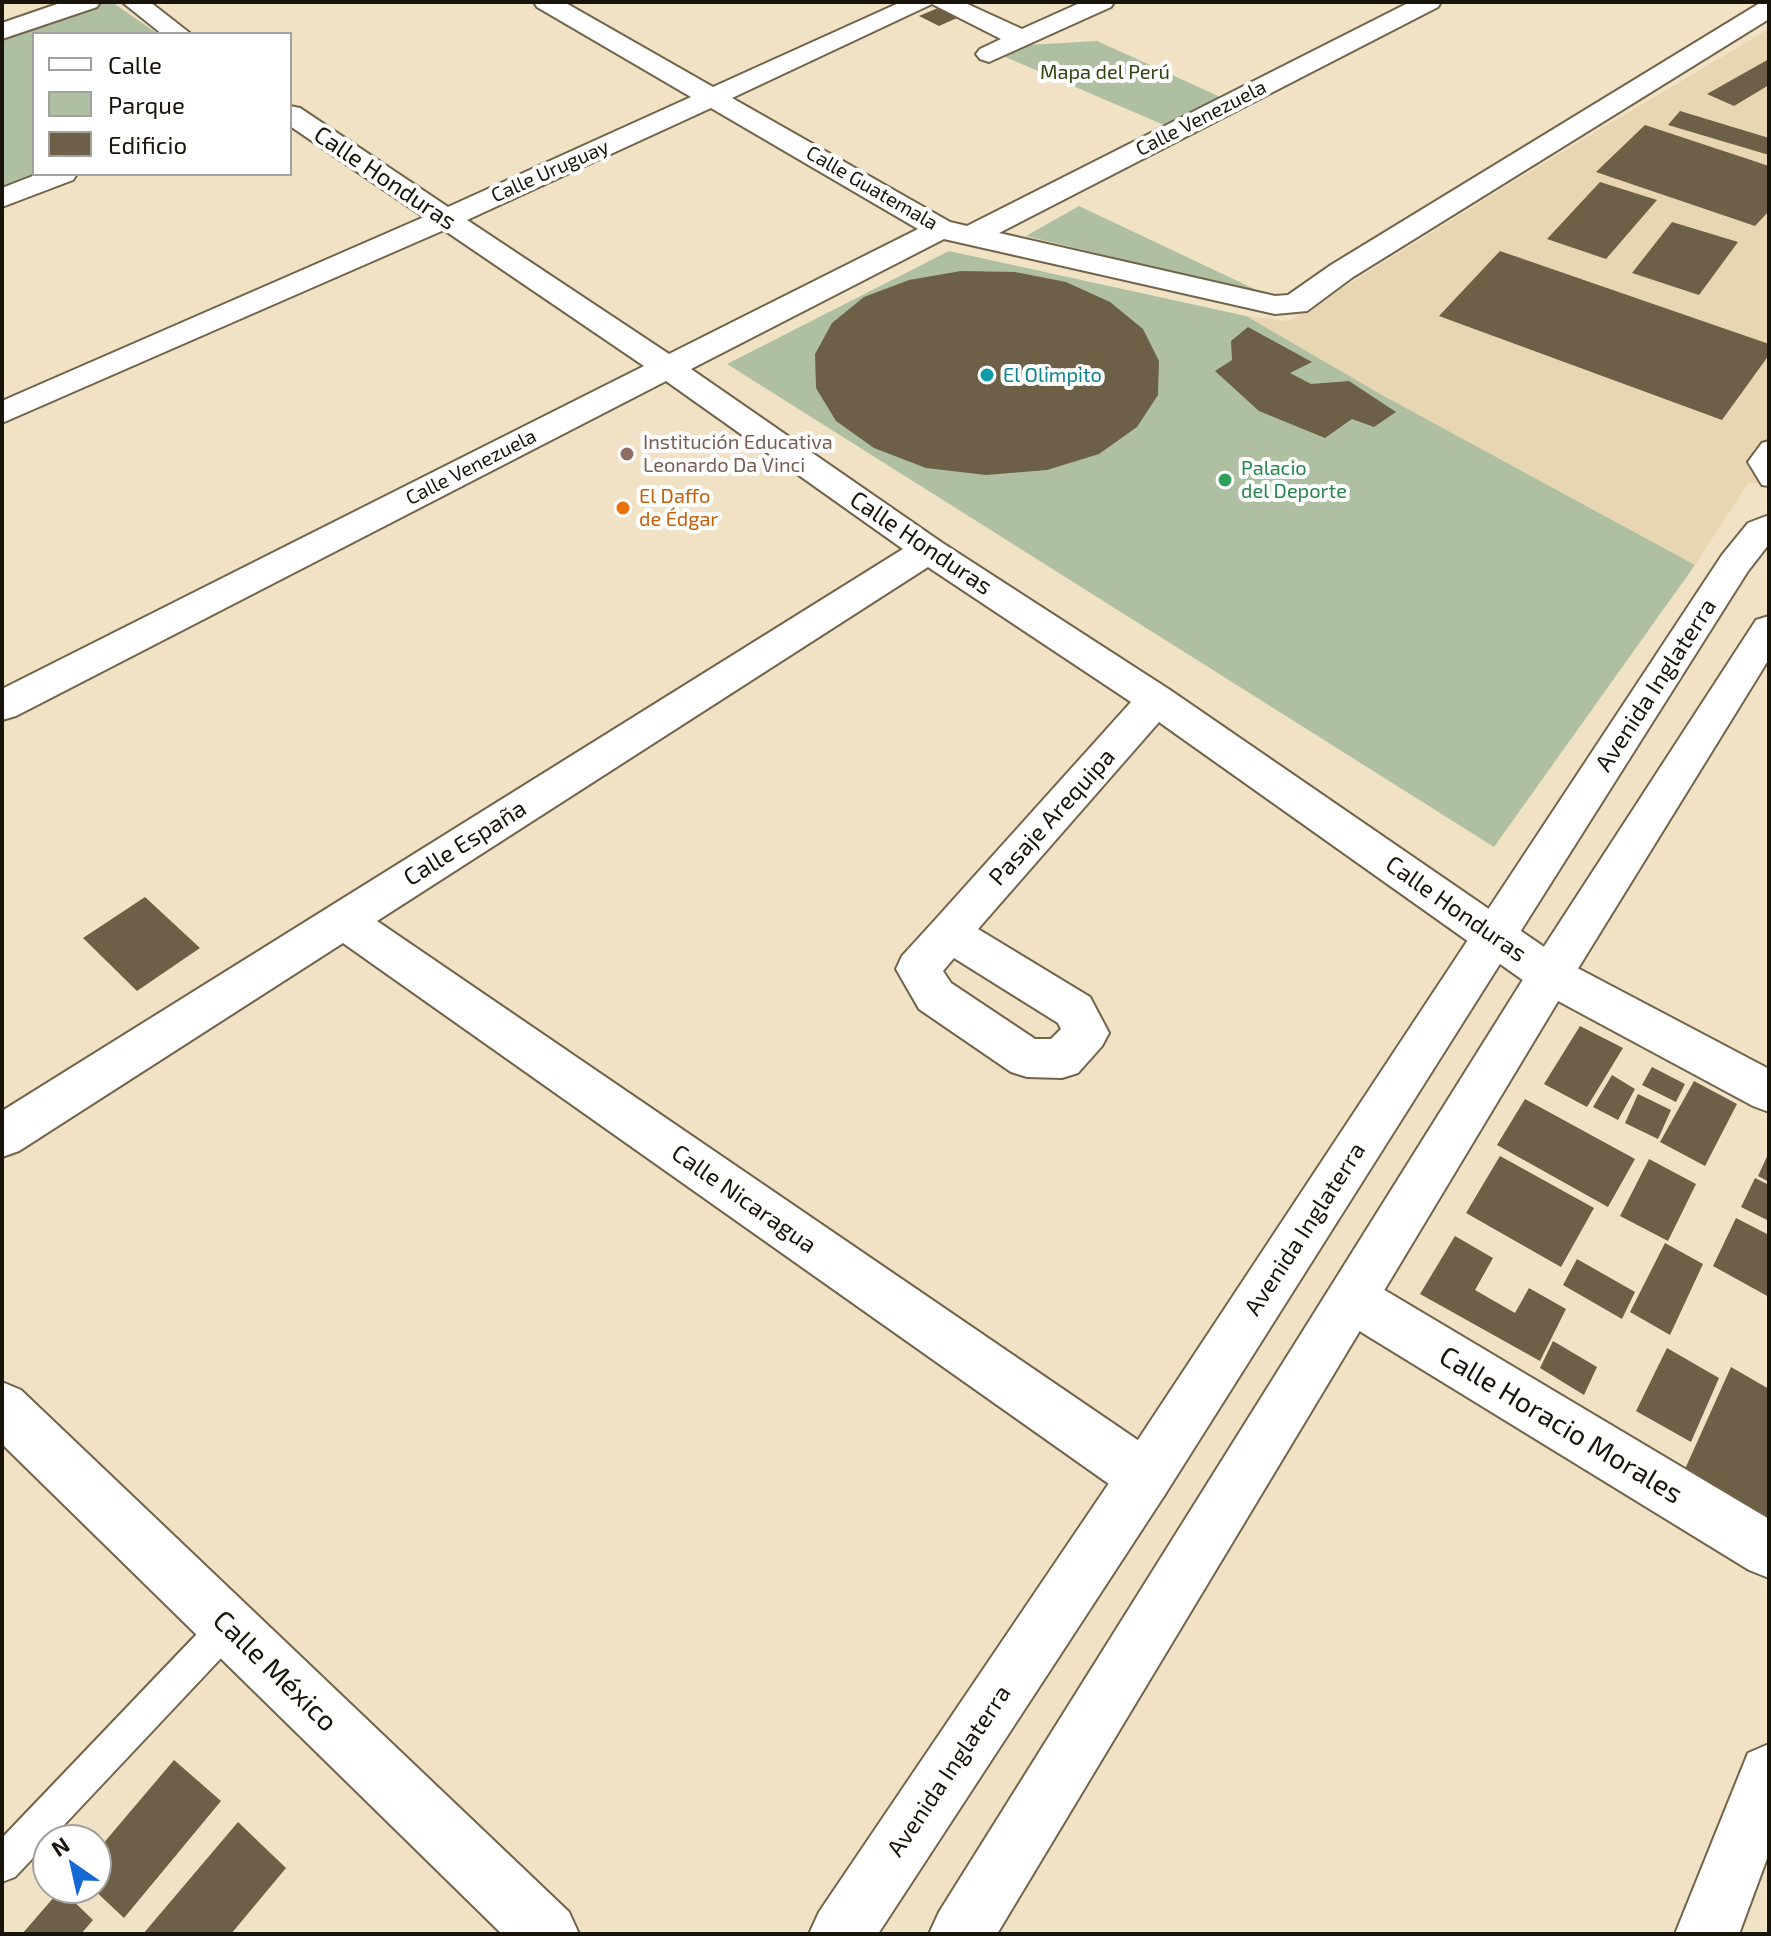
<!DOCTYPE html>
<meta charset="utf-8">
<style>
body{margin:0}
#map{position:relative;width:1771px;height:1936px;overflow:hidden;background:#f2e2c5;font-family:"Exo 2",sans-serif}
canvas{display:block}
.frame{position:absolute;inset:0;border:4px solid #19140a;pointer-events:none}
.legend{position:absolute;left:32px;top:32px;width:260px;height:144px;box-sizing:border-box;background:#fff;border:2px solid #a3a19d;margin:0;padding:10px 14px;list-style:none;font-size:24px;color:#19140a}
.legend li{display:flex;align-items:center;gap:16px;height:40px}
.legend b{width:40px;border:2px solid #a3a19d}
.north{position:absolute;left:32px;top:1824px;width:80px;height:80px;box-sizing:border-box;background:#fff;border:2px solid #a3a19d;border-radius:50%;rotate:326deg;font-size:22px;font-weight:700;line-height:32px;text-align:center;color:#19140a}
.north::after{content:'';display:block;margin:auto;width:28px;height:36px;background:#1669d3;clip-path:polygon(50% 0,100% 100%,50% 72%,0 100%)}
</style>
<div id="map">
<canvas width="1771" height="1936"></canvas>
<div class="frame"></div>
<ul class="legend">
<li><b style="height:10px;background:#fff"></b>Calle</li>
<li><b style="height:22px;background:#afbfa1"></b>Parque</li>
<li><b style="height:22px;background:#6d6046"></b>Edificio</li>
</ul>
<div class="north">N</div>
</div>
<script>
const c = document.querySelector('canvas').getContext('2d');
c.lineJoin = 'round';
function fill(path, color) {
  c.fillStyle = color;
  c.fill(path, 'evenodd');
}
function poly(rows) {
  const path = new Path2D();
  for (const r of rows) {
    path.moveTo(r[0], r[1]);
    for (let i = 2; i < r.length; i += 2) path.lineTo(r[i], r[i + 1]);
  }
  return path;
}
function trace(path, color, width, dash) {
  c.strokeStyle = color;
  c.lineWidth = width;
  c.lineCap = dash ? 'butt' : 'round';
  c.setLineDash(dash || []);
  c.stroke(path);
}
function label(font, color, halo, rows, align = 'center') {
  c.font = font + ' "Exo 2",sans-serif';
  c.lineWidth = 8;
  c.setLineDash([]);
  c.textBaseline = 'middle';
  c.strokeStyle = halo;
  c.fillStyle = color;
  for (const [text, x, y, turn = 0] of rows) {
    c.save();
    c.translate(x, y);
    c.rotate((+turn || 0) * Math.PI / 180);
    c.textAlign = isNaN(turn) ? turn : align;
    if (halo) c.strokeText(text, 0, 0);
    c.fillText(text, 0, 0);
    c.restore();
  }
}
fill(poly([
 [1769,29,1769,483,1748,483,1695,565,1382,395,1246,316,1289,321,1565,150]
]), '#e8d5b1');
fill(poly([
 [104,2,112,2,158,34,34,34,36,174,2,187,2,36],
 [1097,41,1225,99,1171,128,1003,56,1026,45],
 [1079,206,1265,294,1026,236],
 [949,251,1246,316,1382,395,1695,565,1494,847,727,364]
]), '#afbfa1');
fill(poly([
 [938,8,957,18,939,26,919,16],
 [1769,59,1769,85,1734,106,1707,94],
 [1680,111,1769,138,1769,155,1668,125],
 [1645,125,1769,166,1769,211,1755,226,1596,172],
 [1600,182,1657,200,1606,259,1547,239],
 [1672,222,1738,242,1699,295,1632,273],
 [1500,251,1769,344,1769,355,1722,420,1439,316],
 [961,271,1015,272,1066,282,1110,302,1143,329,1159,361,1158,395,1137,427,1099,454,1047,470,986,475,926,468,874,448,836,421,816,388,815,354,832,323,864,297,909,280],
 [1248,327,1312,362,1290,373,1311,384,1349,381,1396,412,1374,427,1352,419,1325,438,1259,411,1215,371,1232,360,1231,341],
 [145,897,200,948,137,991,83,938],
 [1580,1026,1623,1048,1587,1107,1544,1084],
 [1652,1067,1685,1084,1676,1102,1642,1085],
 [1612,1075,1635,1089,1618,1120,1593,1107],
 [1694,1081,1737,1104,1705,1166,1660,1142],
 [1638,1094,1671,1110,1658,1139,1625,1123],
 [1525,1099,1635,1159,1608,1207,1497,1145],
 [1769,1152,1769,1182,1758,1176],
 [1500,1156,1594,1208,1561,1267,1466,1213],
 [1649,1159,1696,1184,1668,1241,1620,1216],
 [1755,1178,1769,1185,1769,1221,1741,1207],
 [1736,1218,1769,1235,1769,1297,1713,1266],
 [1455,1236,1493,1258,1475,1290,1515,1313,1529,1288,1566,1309,1540,1361,1420,1294],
 [1665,1243,1703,1264,1670,1335,1630,1312],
 [1577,1259,1635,1292,1622,1319,1563,1285],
 [1553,1341,1597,1367,1584,1395,1540,1368],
 [1667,1348,1719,1378,1691,1442,1636,1411],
 [1731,1367,1769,1389,1769,1518,1685,1469],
 [174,1760,221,1801,124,1918,92,1888,96,1888,96,1852],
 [238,1822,286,1868,231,1934,143,1934],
 [61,1889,93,1920,81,1934,22,1934]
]), '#6d6046');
const lane = poly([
 [1769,441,1768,462,1769,486,1762,485,1748,462,1762,443,1769,441],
 [228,1609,240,1614,245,1626,240,1638,15,1877,2,1882,2,1838,216,1614,228,1609]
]);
const street = poly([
 [63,2,100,2,97,7,2,39,2,23,63,2],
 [122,2,150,2,191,34,162,34,122,2],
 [534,2,564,2,713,87,901,2,963,2,1022,29,1082,2,1114,2,1111,7,989,62,980,59,976,54,980,49,1001,39,932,4,732,98,950,222,967,226,1410,2,1441,2,1438,7,999,233,1275,296,1288,295,1331,265,1760,3,1769,2,1769,19,1353,277,1307,311,1275,314,944,239,691,369,941,542,1170,690,1566,962,1769,1069,1769,1112,1753,1106,1534,988,1159,722,978,929,1090,997,1109,1033,1102,1046,1078,1073,1062,1078,1027,1077,1011,1072,919,1009,896,969,902,956,934,921,1131,702,928,567,377,921,1164,1458,1172,1477,1164,1496,1145,1504,1126,1496,343,943,19,1151,2,1157,2,1111,903,549,666,381,16,716,2,720,2,689,644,366,444,230,2,423,2,401,424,217,290,126,290,106,300,108,448,207,691,97,537,7,534,2],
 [711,108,918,229,669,354,467,220,711,108],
 [954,958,1058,1023,1061,1029,1051,1039,1035,1039,951,983,943,971,954,958],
 [38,174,77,174,73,180,2,207,2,188,38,174],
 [1353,1276,1371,1282,1769,1519,1769,1578,1749,1570,1335,1316,1328,1299,1335,1282,1353,1276],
 [2,1382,21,1390,569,1912,579,1934,502,1934,2,1444,2,1382],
 [1769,1744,1769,1853,1739,1934,1675,1934,1748,1753,1769,1744]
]);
const secondary = poly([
 [1769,515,1769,544,1748,571,1164,1496,878,1934,809,1934,819,1912,1126,1458,1722,555,1748,523,1769,515],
 [1769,616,1769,659,1566,988,997,1934,929,1934,939,1912,1534,962,1756,620,1769,616]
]);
trace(lane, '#71644a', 4);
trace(street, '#71644a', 4);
trace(secondary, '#71644a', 4);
fill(lane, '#fff');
fill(street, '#fff');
fill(secondary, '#fff');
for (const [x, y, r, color] of [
 [987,375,8,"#0f9aa8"],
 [627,454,8,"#8d6e63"],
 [1225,480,8,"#2e9e5b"],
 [623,508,8,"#e8710a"]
]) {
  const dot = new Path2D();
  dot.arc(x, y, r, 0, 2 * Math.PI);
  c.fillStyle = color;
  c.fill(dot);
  trace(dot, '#fff', 3);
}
label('20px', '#2e4411', '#fff', [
 ["Mapa del Perú",1105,72]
]);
label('20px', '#19140a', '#fff', [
 ["Calle Venezuela",1201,118,-27],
 ["Calle Uruguay",550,171,-24],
 ["Calle Guatemala",872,188,30],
 ["Calle Venezuela",471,467,-27]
]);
label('20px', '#0d838f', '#fff', [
 ["El Olimpito",1003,375]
], 'left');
label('20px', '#785e54', '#fff', [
 ["Institución Educativa",643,442],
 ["Leonardo Da Vinci",643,465]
], 'left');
label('20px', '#27864d', '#fff', [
 ["Palacio",1241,468],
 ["del Deporte",1241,491]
], 'left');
label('20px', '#c56008', '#fff', [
 ["El Daffo",639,496],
 ["de Édgar",639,519]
], 'left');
label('24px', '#19140a', '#fff', [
 ["Calle Honduras",385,178,34],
 ["Calle Honduras",921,543,34],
 ["Avenida Inglaterra",1656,685,-57],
 ["Pasaje Arequipa",1052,817,-48],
 ["Calle España",465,843,-32],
 ["Calle Honduras",1456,909,35],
 ["Calle Nicaragua",744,1199,35],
 ["Avenida Inglaterra",1305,1229,-57],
 ["Avenida Inglaterra",949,1771,-56]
]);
label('28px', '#19140a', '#fff', [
 ["Calle Horacio Morales",1561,1425,31],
 ["Calle México",275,1671,44]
]);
</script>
